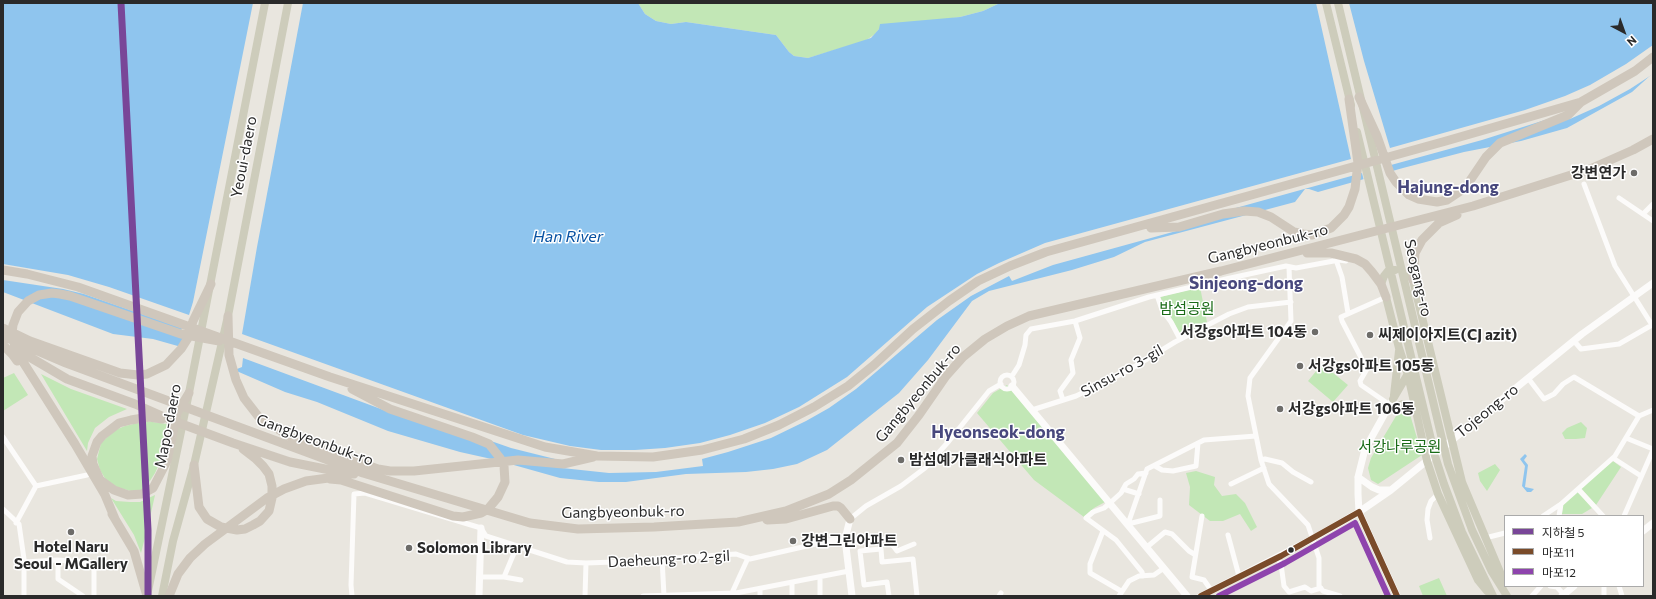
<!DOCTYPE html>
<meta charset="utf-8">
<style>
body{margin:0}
#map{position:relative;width:1656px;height:599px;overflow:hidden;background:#e9e6df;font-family:Commissioner,"Noto Sans KR",sans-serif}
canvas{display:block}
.frame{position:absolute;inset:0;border:4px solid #2a2a2a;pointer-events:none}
.legend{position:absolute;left:1504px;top:515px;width:140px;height:72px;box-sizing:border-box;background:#fff;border:1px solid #aaa;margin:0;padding:5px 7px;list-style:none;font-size:12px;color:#2a2a2a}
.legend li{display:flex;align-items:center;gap:8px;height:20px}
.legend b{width:20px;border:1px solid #aaa}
.north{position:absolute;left:1604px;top:12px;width:40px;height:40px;-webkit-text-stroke:3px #fff;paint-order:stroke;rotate:139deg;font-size:11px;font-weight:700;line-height:16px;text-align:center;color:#2a2a2a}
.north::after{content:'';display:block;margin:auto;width:14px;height:18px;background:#2a2a2a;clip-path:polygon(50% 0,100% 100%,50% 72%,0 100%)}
</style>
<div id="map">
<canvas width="1656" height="599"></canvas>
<div class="frame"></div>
<ul class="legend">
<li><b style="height:5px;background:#794698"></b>지하철 5</li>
<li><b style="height:5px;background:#7a4b2a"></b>마포11</li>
<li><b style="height:5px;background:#8e44ad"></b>마포12</li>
</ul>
<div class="north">N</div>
</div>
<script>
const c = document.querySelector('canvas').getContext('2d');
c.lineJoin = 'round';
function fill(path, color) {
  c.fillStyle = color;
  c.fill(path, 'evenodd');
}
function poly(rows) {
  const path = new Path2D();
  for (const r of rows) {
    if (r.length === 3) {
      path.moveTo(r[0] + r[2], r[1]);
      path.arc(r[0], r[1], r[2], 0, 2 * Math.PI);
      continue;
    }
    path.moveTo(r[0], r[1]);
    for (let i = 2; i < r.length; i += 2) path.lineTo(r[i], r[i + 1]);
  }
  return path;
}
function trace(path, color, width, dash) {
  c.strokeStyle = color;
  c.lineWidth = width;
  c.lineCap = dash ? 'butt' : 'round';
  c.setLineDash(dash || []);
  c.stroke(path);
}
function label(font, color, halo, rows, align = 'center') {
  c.font = font + ' Commissioner,"Noto Sans KR",sans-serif';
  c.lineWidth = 3;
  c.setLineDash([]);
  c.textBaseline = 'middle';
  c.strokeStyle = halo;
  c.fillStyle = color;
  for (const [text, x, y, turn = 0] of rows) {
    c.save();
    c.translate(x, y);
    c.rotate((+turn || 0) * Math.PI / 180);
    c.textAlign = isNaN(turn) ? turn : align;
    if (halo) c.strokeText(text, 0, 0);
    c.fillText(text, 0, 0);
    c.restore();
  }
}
fill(poly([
 [638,3,1000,3,983,11,960,17,879,29,875,34,865,41,808,58,794,56,789,52,776,35,686,22,671,24,656,21,645,14],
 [1200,287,1207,322,1181,336,1160,297],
 [1322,364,1348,385,1333,402,1308,381],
 [14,373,28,395,3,411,3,378],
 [41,374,71,389,127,409,109,417,95,428,88,443,87,451],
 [1007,385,1105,502,1094,508,1084,517,1034,480,977,413,993,393],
 [1409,411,1422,455,1378,484,1371,480,1368,468,1371,458,1396,416],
 [146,421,167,424,161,460,155,473,144,490,135,492,115,487,106,480,100,470,97,459,101,443,115,430,125,426],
 [1581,422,1587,428,1585,438,1576,439,1565,439,1562,433,1567,428],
 [1613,461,1621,467,1596,505,1581,488],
 [1495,464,1500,470,1487,491,1480,481,1478,473],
 [1196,471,1215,477,1214,485,1222,496,1236,494,1245,503,1257,527,1251,531,1240,514,1223,521,1210,521,1189,505,1190,487,1186,473],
 [1578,491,1592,508,1582,514,1562,514,1563,505],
 [155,495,149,522,141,553,134,535,111,498,116,501,130,502,140,502],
 [1439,578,1447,596,1423,596,1419,586]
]), '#c2e7b6');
fill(poly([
 [3,3,638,3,645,14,656,21,671,24,686,22,776,35,789,52,794,56,808,58,871,38,879,29,880,24,960,17,983,11,1000,3,1653,3,1653,73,1632,92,1567,128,1521,141,1464,152,1403,168,1318,192,1309,189,1305,189,1295,202,1145,242,1114,257,1072,270,989,291,972,301,928,360,899,393,827,450,797,464,773,469,746,472,686,474,626,482,599,482,560,478,496,460,460,452,388,431,317,402,285,392,225,366,199,352,153,339,113,334,3,292],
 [1525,454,1527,456,1524,460,1528,465,1525,487,1534,489,1531,492,1527,492,1522,486,1525,466,1520,459]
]), '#8fc5ee');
fill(poly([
 [253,3,303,3,257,247,242,334,523,435,570,446,601,450,635,450,665,448,700,443,730,435,765,423,799,407,847,377,927,307,977,274,999,263,1045,243,1351,159,1316,3,1349,3,1364,61,1390,148,1525,110,1565,96,1590,85,1626,64,1653,45,1653,74,1630,89,1599,106,1570,119,1567,113,1482,140,1391,165,1389,174,1364,181,1362,173,1178,224,1180,230,1053,265,1012,281,1009,276,971,296,937,320,856,389,829,408,806,421,771,438,728,452,702,459,703,466,656,472,609,473,562,468,563,461,511,448,391,406,389,412,243,358,242,367,232,371,199,354,185,350,187,339,180,335,182,328,84,294,63,289,3,280,3,264,68,275,109,287,189,315,193,302]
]), '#e9e6df');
trace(poly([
 [1619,198,1653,221],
 [1643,214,1653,204],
 [1336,260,1342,277,1348,313],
 [1289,267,1291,321,1250,378,1248,396,1261,460,1269,484,1308,525,1319,558,1319,586,1323,591,1340,596],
 [1157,295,1162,310,1171,322,1180,339],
 [1386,297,1341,317,1342,321,1367,369,1360,381,1361,385,1390,405],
 [1574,341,1581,349,1619,344,1652,325,1615,266,1584,184],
 [1007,382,7],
 [1012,376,1019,365,1025,345,1026,335,1031,329,1075,321,1149,297,1226,279,1286,266,1296,268,1339,260,1346,261],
 [1528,378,1544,399,1554,394,1563,384,1574,377,1639,416,1653,410],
 [1063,400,1060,391,1073,373,1071,360,1080,338,1075,321],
 [1032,410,1076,396,1129,370,1175,342,1229,314,1248,307,1291,302],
 [3,437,36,486],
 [1626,438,1653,449],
 [1613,458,1641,476],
 [1261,460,1265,459,1282,463,1293,472,1311,482],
 [1155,466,1162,470,1173,471,1196,466,1198,443],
 [1231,484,1264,468],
 [36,486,87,475],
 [1123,489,1139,494],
 [1578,489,1603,516],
 [3,509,19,524,24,559,24,596],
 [1202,516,1192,577,1204,580,1211,590],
 [1543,516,1561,504,1615,456,1639,416],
 [1559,516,1561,504],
 [1624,516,1653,450],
 [850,519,866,506,901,486,925,468,949,441,989,391,1001,384],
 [16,523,36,486],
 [1128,524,1147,469,1204,440,1256,436],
 [1128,524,1160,516,1160,500],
 [1103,531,1090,564,1090,573,1121,591],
 [1228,535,1239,576],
 [1430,538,1427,520,1428,509,1431,501,1438,494],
 [1485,538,1505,533],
 [1147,547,1165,532,1172,534,1189,551,1194,554],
 [662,558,664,596],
 [1277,558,1281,564,1284,586,1289,592,1305,587,1311,591,1321,588],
 [58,561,58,579,83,596],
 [25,562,57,560,94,563,94,596],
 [1143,576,1142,572,1116,540,1086,518,1093,512,1104,508,1110,503,1121,493,1126,484,1134,479,1138,474,1146,473],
 [479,577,504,577,521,580],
 [504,577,517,546],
 [1550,586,1557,587,1565,596],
 [1604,586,1604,596],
 [1619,586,1622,596],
 [760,589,760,596],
 [731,595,748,558],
 [352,596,351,585,354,494,365,493,481,528,486,536,567,562,586,563,614,562,736,554,750,559,833,540,858,542,870,539,888,539,897,551,914,544],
 [585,596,586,563],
 [643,596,736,593,849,571],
 [792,596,792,583],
 [820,596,820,577],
 [889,596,887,582,864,585,860,551,881,549,882,562,913,559,917,596],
 [999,596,1001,593],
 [1119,596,1129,581,1139,576,1154,575,1164,568],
 [1532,596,1541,586]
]), '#fcfbfa', 5);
trace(poly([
 [1012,386,1187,596],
 [1393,399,1365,449,1358,477,1358,494,1359,512,1397,596],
 [1358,477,1372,487,1379,490,1390,490],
 [850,519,845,539,852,596],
 [1643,531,1653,523],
 [479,596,481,528],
 [1201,596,1312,539,1359,512,1391,490,1582,334,1653,283],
 [1562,596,1574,586]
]), '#fcfbfa', 7);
trace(poly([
 [1326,3,1351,105],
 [1338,3,1448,464,1472,530,1492,572,1507,596],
 [1357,132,1435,456,1444,484,1462,532,1493,596],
 [1410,275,1413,280,1462,482,1500,572,1503,585],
 [1381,284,1384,276,1388,271,1395,270],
 [1386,297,1399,348,1408,375,1427,461,1438,494,1478,580,1487,591],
 [1394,395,1399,351],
 [1393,399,1409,372],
 [1386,411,1403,404,1415,409],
 [147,596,189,393,265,3],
 [162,596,173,541,194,465,228,316,288,3]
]), '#cdccbb', 8);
trace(poly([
 [1359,97,1377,136,1390,173,1396,182,1409,195,1418,199,1437,202,1447,200,1465,188,1486,157,1500,143,1568,115,1580,103],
 [1151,228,1179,227,1223,214,1244,211,1258,212,1271,217,1294,232,1303,234,1312,235,1331,228,1344,215,1349,207,1355,189,1358,163,1349,99],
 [1307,253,1331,253,1356,259,1365,264,1372,272,1381,284,1386,297],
 [3,270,27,274,78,287,330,377,545,447,597,456,653,457,702,450,744,439,779,425,814,407,848,386,874,365,913,329,949,301,978,281,1010,266,1046,252,1446,141,1581,102,1635,71,1653,57],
 [1413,280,1415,253,1422,240,1439,223,1457,215],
 [228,316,229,355,236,380,244,398,258,416,266,422,296,440,378,469,390,471,414,471,518,460,563,464,593,457],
 [3,328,30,341,120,373,138,375,147,374,166,365,181,349,188,338,193,321,211,284],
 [3,336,66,363,363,473,530,523,578,529,654,527,738,522,786,511,829,494,851,480,897,443,919,415,946,376,963,357,985,339,1007,326,1029,316,1221,271,1473,206,1590,169,1633,150,1653,139],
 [3,345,12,354,17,361],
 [16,349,67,379,135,404,171,420,233,443,290,462,350,474,354,474],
 [162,419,149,417,131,420,119,423,102,436,97,442,92,456,93,464,100,480,114,490,128,495,142,494,153,488,167,461,177,413,189,393],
 [194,465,199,507,207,519,221,527,237,530,245,529,253,525,260,521,269,511,272,498,272,486,269,474,263,466,256,459,243,449],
 [330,479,341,480,453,516,463,517,481,513,488,509,498,497,505,482,504,466,500,458,489,444,472,437,390,409,352,389],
 [112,514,134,551,147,596],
 [115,519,105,495,75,444,18,354,15,347,12,333,13,325,18,312,28,301,39,295,52,293,60,294,70,296,181,334,219,341],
 [767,520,786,519,833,506,838,506,841,508,850,519],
 [169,596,178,574,190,558,205,544,267,498,284,489,306,481,336,477]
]), '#cfc7bc', 9);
trace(poly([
 [1201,596,1281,556,1359,512,1397,596]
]), '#7a4b2a', 6);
trace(poly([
 [1219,596,1285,563,1355,523,1388,596]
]), '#8e44ad', 6);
trace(poly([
 [121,3,148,530,148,596]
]), '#794698', 7);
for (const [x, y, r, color] of [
 [1634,173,4,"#6d6c69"],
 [1315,332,4,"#6d6c69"],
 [1370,335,4,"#6d6c69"],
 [1300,366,4,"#6d6c69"],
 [1280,409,4,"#6d6c69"],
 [901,460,4,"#6d6c69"],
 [71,532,4,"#6d6c69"],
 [793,541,4,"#6d6c69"],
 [409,548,4,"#6d6c69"],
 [1291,550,3.5,"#2a2a2a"]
]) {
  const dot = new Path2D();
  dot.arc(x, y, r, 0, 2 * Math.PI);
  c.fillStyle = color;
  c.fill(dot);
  trace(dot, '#fff', 1.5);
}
label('15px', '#2a2a2a', '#fff', [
 ["Yeoui-daero",244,157,-79],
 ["Gangbyeonbuk-ro",1268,244,-14],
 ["Seogang-ro",1418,278,77],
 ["Sinsu-ro 3-gil",1122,371,-29],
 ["Gangbyeonbuk-ro",918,393,-50],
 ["Tojeong-ro",1487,411,-39],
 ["Mapo-daero",168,426,-79],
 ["Gangbyeonbuk-ro",315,440,20],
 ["Gangbyeonbuk-ro",623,512,-1],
 ["Daeheung-ro 2-gil",669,559,-3]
]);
label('bold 15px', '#2a2a2a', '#fff', [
 ["강변연가",1626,173,"right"],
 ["서강gs아파트 104동",1307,332,"right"],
 ["씨제이아지트(CJ azit)",1378,335],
 ["서강gs아파트 105동",1308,366],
 ["서강gs아파트 106동",1288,409],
 ["밤섬예가클래식아파트",909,460],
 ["강변그린아파트",801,541],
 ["Hotel Naru",71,547,"center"],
 ["Seoul - MGallery",71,564,"center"],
 ["Solomon Library",417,548]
], 'left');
label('15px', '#196b16', '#fff', [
 ["밤섬공원",1187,309],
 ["서강나루공원",1400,447]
]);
label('italic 16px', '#0651a2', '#fff', [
 ["Han River",568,237]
]);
label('bold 17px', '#48487d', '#fff', [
 ["Hajung-dong",1448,187],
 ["Sinjeong-dong",1246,283],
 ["Hyeonseok-dong",998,432]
]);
</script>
